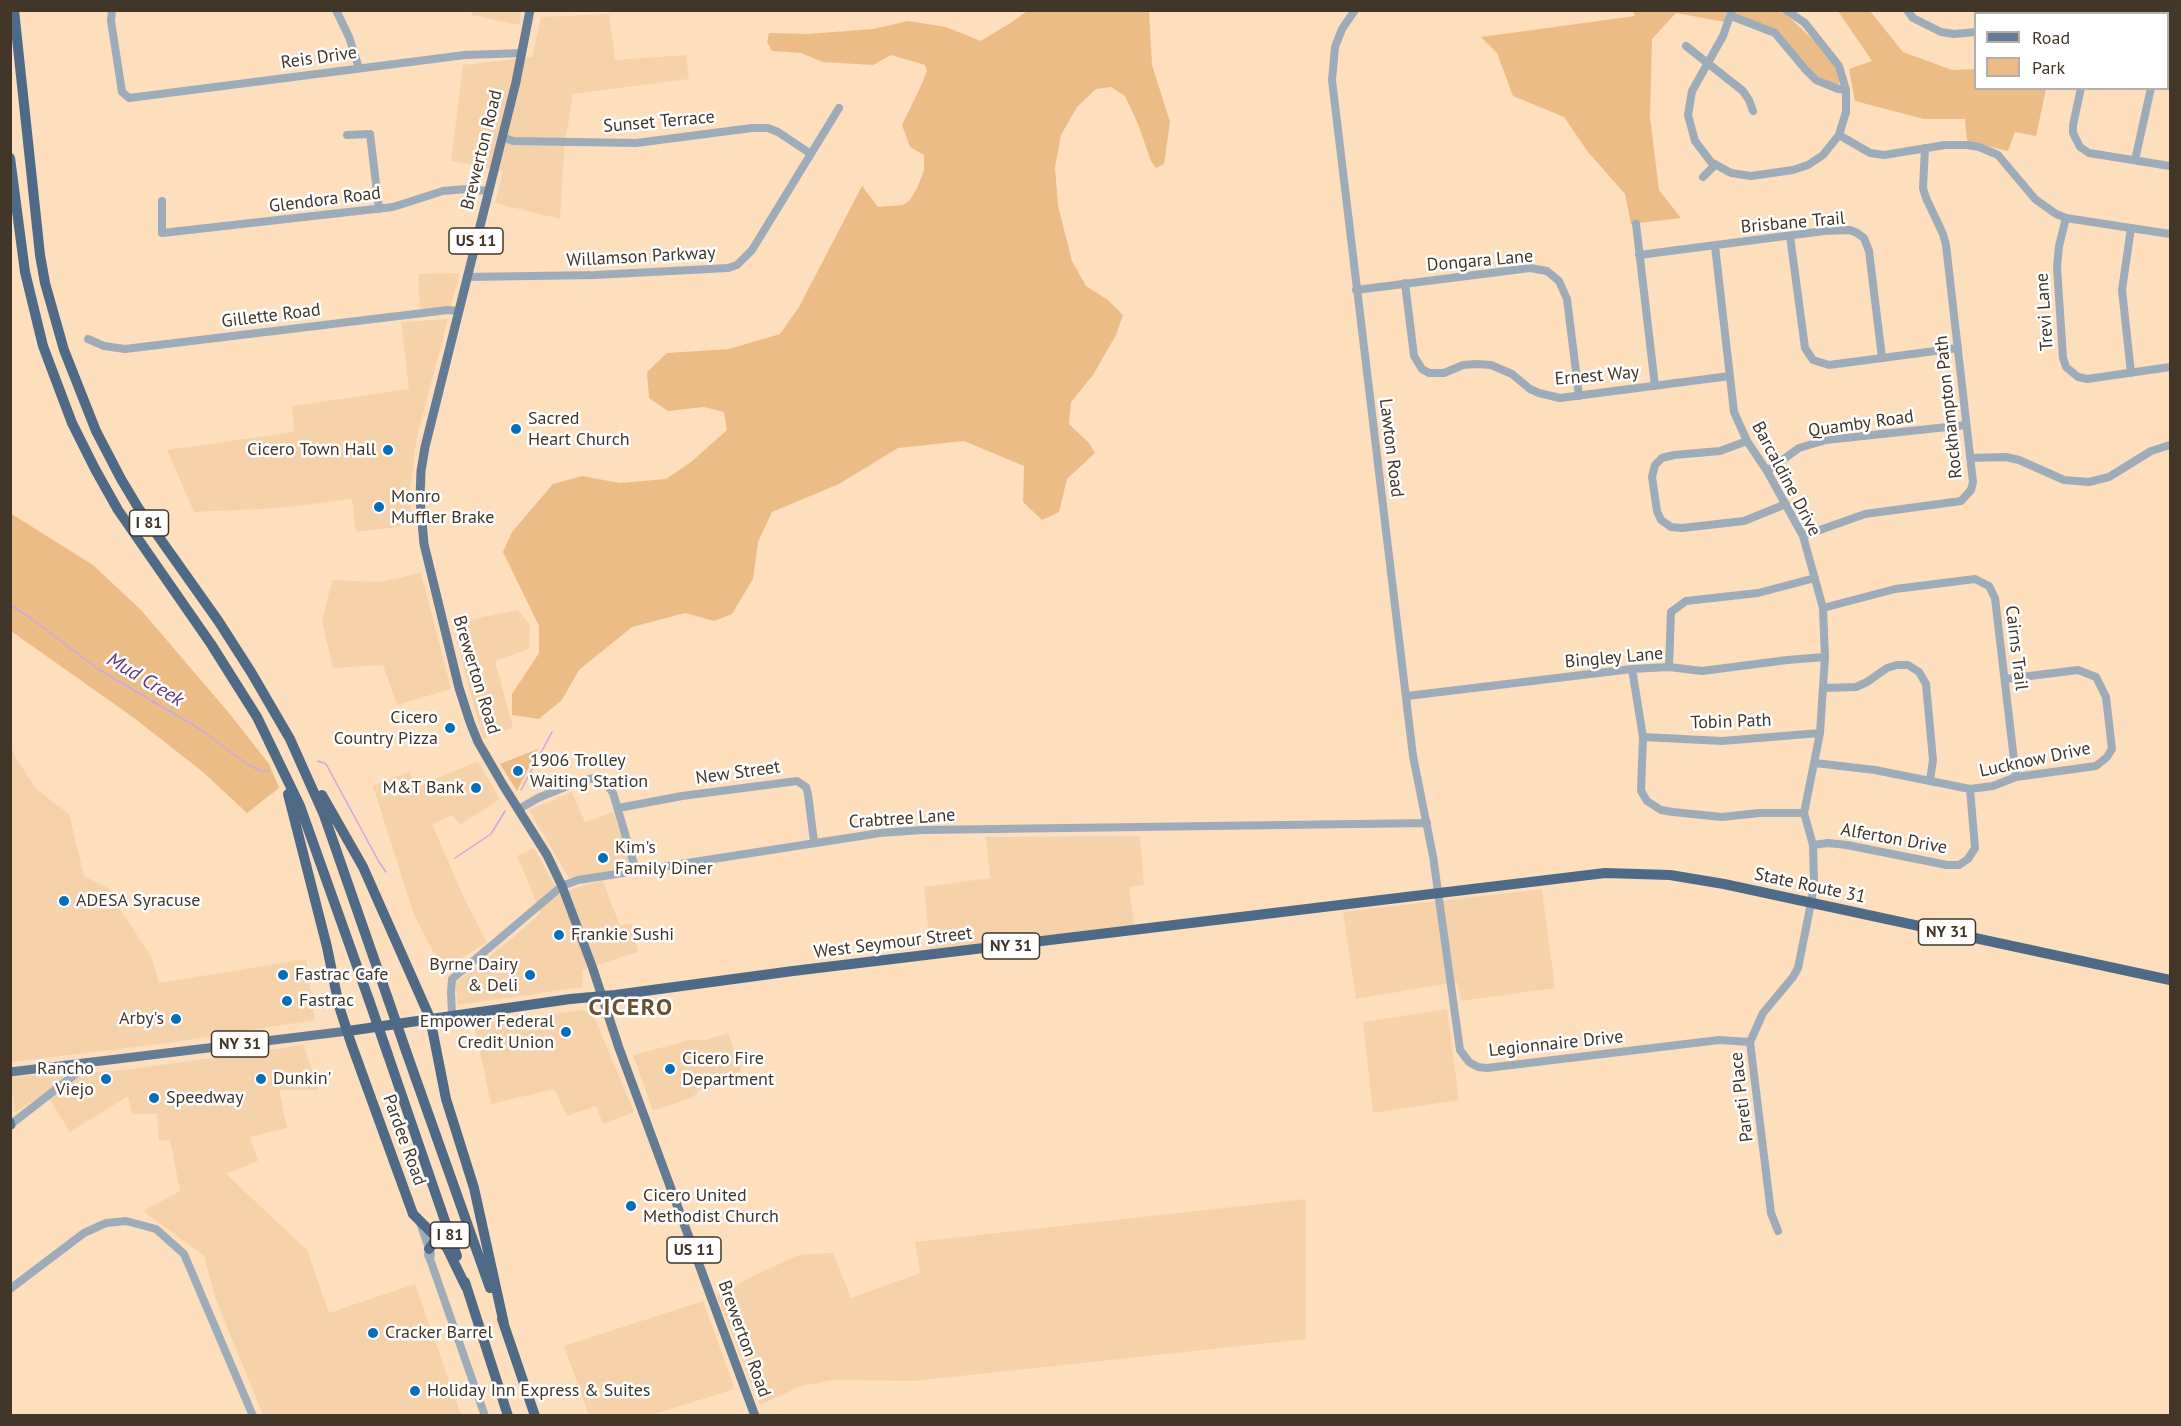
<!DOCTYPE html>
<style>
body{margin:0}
#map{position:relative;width:2181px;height:1426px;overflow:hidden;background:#fddebd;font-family:"PT Sans",sans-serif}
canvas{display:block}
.frame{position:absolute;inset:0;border:12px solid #423629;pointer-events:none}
.legend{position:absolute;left:1974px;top:12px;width:195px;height:78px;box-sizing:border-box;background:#fff;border:2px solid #b3afa9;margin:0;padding:8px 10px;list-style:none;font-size:18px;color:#423629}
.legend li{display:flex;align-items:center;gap:12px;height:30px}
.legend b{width:30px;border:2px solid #b3afa9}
</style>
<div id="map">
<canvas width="2181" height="1426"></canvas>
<div class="frame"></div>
<ul class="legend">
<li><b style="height:8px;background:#647b94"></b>Road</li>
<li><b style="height:16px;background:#ecbc87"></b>Park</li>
</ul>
</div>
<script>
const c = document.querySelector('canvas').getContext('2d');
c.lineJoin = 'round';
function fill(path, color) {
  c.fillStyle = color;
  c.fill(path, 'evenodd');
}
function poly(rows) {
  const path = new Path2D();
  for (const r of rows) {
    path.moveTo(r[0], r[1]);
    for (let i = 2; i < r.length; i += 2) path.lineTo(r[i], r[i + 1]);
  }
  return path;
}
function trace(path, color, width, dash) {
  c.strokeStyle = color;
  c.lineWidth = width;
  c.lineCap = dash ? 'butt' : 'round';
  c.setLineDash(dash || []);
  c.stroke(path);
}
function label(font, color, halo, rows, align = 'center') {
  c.font = font + ' "PT Sans",sans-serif';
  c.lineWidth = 5;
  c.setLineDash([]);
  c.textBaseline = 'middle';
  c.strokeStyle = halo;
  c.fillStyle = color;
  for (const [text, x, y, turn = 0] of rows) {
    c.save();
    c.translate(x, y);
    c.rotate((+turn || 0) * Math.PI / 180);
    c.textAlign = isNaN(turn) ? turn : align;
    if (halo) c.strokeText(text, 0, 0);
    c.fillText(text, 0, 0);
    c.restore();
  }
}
fill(poly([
 [472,11,472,10,522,11,519,25,471,15],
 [609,14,615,60,686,55,689,79,573,94,564,151,560,219,495,203,503,171,451,161,463,65,532,57,541,17],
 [459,273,451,307,420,312,418,274],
 [448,319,417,436,410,491,412,525,356,532,352,499,280,508,194,512,167,450,294,432,292,406,409,389,401,322],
 [421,573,451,689,397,705,383,665,333,668,322,622,332,580,380,582],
 [518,610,530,625,529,649,495,661,513,728,483,739,452,623],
 [10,743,14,755,36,789,69,814,84,876,117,893,120,909,151,956,159,983,306,959,315,1020,168,1043,11,1062],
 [478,761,500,799,461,824,452,815,432,824,465,900,487,942,443,970,414,915,373,786,409,772,418,787],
 [572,792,585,822,613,812,632,867,569,878,529,810],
 [1140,836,1144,885,1129,887,1134,925,930,949,924,887,990,878,986,837],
 [534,848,559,894,581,886,603,881,620,926,631,923,638,952,582,970,583,987,458,1005,455,983,509,941,541,913,517,856],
 [1542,889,1555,988,1461,1001,1457,982,1356,999,1343,912],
 [1447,1009,1459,1100,1373,1113,1363,1022],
 [583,1010,593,1014,634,1112,603,1124,596,1106,567,1116,554,1089,491,1104,474,1024],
 [728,1033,741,1071,708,1084,691,1098,653,1111,633,1055,690,1040,705,1040],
 [304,1045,318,1090,279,1090,287,1128,250,1137,258,1161,226,1174,307,1250,329,1313,415,1284,461,1415,263,1415,215,1297,204,1256,143,1211,180,1191,170,1140,159,1141,157,1114,132,1114,128,1096,70,1132,46,1093,15,1112,10,1077,126,1070],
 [1306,1199,1306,1339,914,1381,832,1380,801,1386,760,1405,717,1296,755,1275,799,1255,833,1253,851,1298,920,1273,915,1242],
 [703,1301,735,1389,651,1415,594,1416,588,1413,564,1346]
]), '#f6d2ab');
fill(poly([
 [1027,11,1149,11,1152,65,1170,122,1164,164,1156,168,1151,161,1138,124,1125,96,1111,87,1096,89,1077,107,1061,135,1055,167,1058,206,1072,261,1086,286,1108,300,1123,315,1116,335,1093,375,1071,402,1069,424,1089,443,1095,453,1067,479,1059,512,1042,520,1023,502,1024,466,964,441,898,448,839,484,772,512,758,542,753,579,732,614,714,621,685,613,632,627,579,670,562,700,539,719,512,715,512,694,539,653,539,626,503,552,512,532,553,484,582,476,620,483,666,479,691,462,727,430,724,412,704,407,668,411,649,398,647,372,667,353,729,349,780,334,799,307,862,186,878,207,903,205,910,200,917,188,924,171,924,155,910,147,902,125,920,88,927,71,925,65,891,55,873,65,823,62,801,53,772,51,767,42,769,33,808,34,873,29,908,21,946,27,981,41,1012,22],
 [1633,11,1771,11,1785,13,1829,55,1840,76,1839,86,1814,74,1780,33,1739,16,1726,13,1725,22,1676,13,1652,39,1650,117,1659,190,1681,218,1631,224,1625,194,1588,152,1564,117,1513,96,1497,53,1481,37,1635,16],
 [1838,11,1870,11,1903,52,1952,70,1975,69,1976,88,2046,89,2036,136,2015,132,2008,151,1967,141,1965,119,1924,119,1855,101,1849,69,1872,61],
 [10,513,93,565,141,610,229,713,269,764,279,788,247,813,203,772,134,718,11,631],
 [538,749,517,791,500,764]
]), '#ecbc87');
trace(poly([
 [10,605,32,619,98,669,200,729,248,765,261,771,269,771],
 [318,761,326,764,379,862,386,872],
 [521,790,552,732],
 [455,858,491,834,505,811]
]), '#caa8e6', 1.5);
trace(poly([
 [112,10,111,21,122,92,129,98,465,55,522,53],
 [336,10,349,37,359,68],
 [1355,10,1342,29,1335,47,1332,80,1413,756,1433,856,1460,1050,1469,1062,1478,1067,1487,1068,1719,1040,1750,1042],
 [1732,10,1723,36,1692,91,1688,115,1695,141,1711,162,1731,173,1751,176,1793,170,1808,165,1823,155,1839,135,1846,112,1846,90,1839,66,1805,23,1786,10],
 [1907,10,1913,18,1941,32,1954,34,1976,32],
 [2092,14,2147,14],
 [1731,16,1775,33,1805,69,1816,80,1838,89,1846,90],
 [2168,16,2170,17],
 [1686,46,1743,91,1749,100,1753,111],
 [2081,88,2073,125,2073,133,2080,147,2089,153,2170,166],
 [347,135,370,134,379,209],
 [1839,135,1870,153,1884,155,1945,145,1967,145,1979,147,1998,155,2035,199,2056,214,2066,218,2170,234],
 [502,137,513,141,636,143,752,128,768,128,778,132,811,154],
 [2135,160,2151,88],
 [1703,177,1715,165],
 [162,201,162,233,393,207,443,191,466,189,489,191],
 [2066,218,2059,246,2057,267,2063,358,2066,367,2078,377,2087,379,2170,367],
 [1636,224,1655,386],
 [2131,228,2122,290,2131,373],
 [1790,236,1805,348,1813,360,1829,365,1958,348],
 [1715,246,1734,412,1747,441,1767,471,1803,536,1823,608,1825,657,1820,733,1804,813,1813,845,1814,883,1811,903,1798,968,1793,977,1763,1013,1750,1042,1771,1213,1778,1231],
 [1639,255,1824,231,1850,230,1857,233,1864,238,1869,251,1882,358],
 [467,277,595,275,728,268,737,265,752,250,839,108],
 [1405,283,1414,356,1422,369,1429,373,1444,373,1463,365,1477,364,1491,365,1512,374,1530,389,1539,393,1560,398,1730,376],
 [1356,290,1530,268,1547,271,1559,281,1567,299,1579,396],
 [88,339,104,346,125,349,448,310,459,311],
 [1747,441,1720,451,1674,455,1662,458,1655,465,1652,477,1657,511,1661,520,1671,527,1682,528,1744,521,1786,504],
 [1970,458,2006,457,2019,460,2064,480,2089,482,2109,477,2151,451,2170,445],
 [1767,471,1799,448,1826,440,1966,425],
 [1803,536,1865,514,1961,501,1971,490,1973,482,1946,245,1943,234,1926,198,1923,188,1925,148],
 [1823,608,1895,589,1975,579,1989,586,1995,598,2016,777],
 [1669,667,1671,612,1686,601,1758,593,1815,578],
 [1632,669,1643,737,1641,791,1647,801,1661,810,1673,812,1722,817,1759,813,1804,813],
 [1823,688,1856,687,1867,682,1887,668,1897,665,1908,665,1919,672,1926,684,1933,760,1930,781],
 [1407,696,1632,669,1669,667,1702,671,1787,660,1825,657],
 [1643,737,1722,741,1820,733],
 [1815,763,1875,770,1970,789,1993,786,2016,777,2096,766,2107,757,2112,749,2106,697,2096,677,2078,670,2005,679],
 [618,808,682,796,797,781,806,787,808,794,814,842],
 [519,809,538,798,577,782,594,778,605,782,613,793,636,871],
 [1813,845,1828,843,1847,845,1947,865,1959,865,1968,859,1975,848,1970,789],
 [452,1014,451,992,452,979,562,886,578,880,880,833,922,830,1427,823],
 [10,1125,91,1062],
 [420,1223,431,1254,430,1259],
 [428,1255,430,1259,485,1416],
 [10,1289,84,1233,106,1223,126,1221,156,1229,184,1254,253,1416]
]), '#9eabb9', 8);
trace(poly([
 [530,10,516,82,425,447,421,471,420,499,424,544,459,688,470,722,478,742,503,785,547,855,562,886,592,966,619,1048,755,1416],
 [10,1072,348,1031],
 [10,1122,11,1125]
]), '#647b94', 9);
trace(poly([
 [14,10,40,255,45,283,64,350,96,431,121,479,139,509,219,622,251,672,290,739,324,815,388,999],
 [10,158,25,272,43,346,72,423,95,469,118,510,211,644,257,717,300,806,369,1000],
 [288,794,327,947,339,1006,351,1043,413,1214,447,1248,466,1287],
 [322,795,363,867,430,1018,446,1099,474,1188,504,1324],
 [348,1031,570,999,615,995,793,971,1605,873,1670,875,1724,884,2170,980],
 [406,1051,490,1288],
 [388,1055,457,1256],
 [429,1249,435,1241,441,1241],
 [465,1282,508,1416],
 [502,1319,535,1416]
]), '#4e6a86', 10);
trace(poly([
 [388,999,406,1051],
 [369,1000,388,1055]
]), '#4e6a86', 10);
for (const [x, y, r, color] of [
 [516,429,6,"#056eba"],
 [388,450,6,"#056eba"],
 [379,507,6,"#056eba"],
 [450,728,6,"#056eba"],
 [518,771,6,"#056eba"],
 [476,788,6,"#056eba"],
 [603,858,6,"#056eba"],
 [64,901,6,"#056eba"],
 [559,935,6,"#056eba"],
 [283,975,6,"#056eba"],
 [530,975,6,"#056eba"],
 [287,1001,6,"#056eba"],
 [176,1019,6,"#056eba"],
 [566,1032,6,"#056eba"],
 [670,1069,6,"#056eba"],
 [106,1079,6,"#056eba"],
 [261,1079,6,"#056eba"],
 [154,1098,6,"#056eba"],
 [631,1206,6,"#056eba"],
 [373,1333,6,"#056eba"],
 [415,1391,6,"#056eba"]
]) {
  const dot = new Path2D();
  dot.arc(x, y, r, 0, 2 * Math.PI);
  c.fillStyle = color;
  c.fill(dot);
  trace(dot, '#fff', 2);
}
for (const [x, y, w] of [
 [476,241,54],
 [149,523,39],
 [1947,932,57],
 [1011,946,57],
 [240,1044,57],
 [450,1235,39],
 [694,1250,54]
]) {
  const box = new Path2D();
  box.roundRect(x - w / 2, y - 13, w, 26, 4.5);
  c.fillStyle = '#fff';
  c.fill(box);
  trace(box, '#423629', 1.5);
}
label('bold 16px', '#423629', null, [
 ["US 11",476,241],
 ["I 81",149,523],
 ["NY 31",1947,932],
 ["NY 31",1011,946],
 ["NY 31",240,1044],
 ["I 81",450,1235],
 ["US 11",694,1250]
]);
label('18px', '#423629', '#fff', [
 ["Reis Drive",319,58,-8],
 ["Sunset Terrace",659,122,-5],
 ["Brewerton Road",482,150,-76],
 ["Glendora Road",325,200,-7],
 ["Brisbane Trail",1793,223,-5],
 ["Willamson Parkway",641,257,-3],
 ["Dongara Lane",1480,261,-5],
 ["Trevi Lane",2045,312,-94],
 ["Gillette Road",271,316,-7],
 ["Ernest Way",1597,376,-5],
 ["Rockhampton Path",1949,407,-96],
 ["Quamby Road",1861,424,-8],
 ["Lawton Road",1391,448,83],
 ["Barcaldine Drive",1786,479,62],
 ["Cairns Trail",2016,648,83],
 ["Bingley Lane",1614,658,-5],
 ["Brewerton Road",476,675,73],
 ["Tobin Path",1731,722,-2],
 ["Lucknow Drive",2035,760,-12],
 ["New Street",738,773,-8],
 ["Crabtree Lane",902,819,-4],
 ["Alferton Drive",1894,839,10],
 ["State Route 31",1810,886,12],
 ["West Seymour Street",893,943,-7],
 ["Legionnaire Drive",1556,1044,-6],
 ["Pareti Place",1742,1097,-97],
 ["Pardee Road",404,1140,70],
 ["Brewerton Road",744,1339,70]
]);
label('18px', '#423629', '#fff', [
 ["Sacred",528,419],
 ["Heart Church",528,440],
 ["Cicero Town Hall",376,450,"right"],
 ["Monro",391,497],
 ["Muffler Brake",391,518],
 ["Cicero",438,718,"right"],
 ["Country Pizza",438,739,"right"],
 ["1906 Trolley",530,761],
 ["Waiting Station",530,782],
 ["M&T Bank",464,788,"right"],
 ["Kim's",615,848],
 ["Family Diner",615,869],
 ["ADESA Syracuse",76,901],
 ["Frankie Sushi",571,935],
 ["Byrne Dairy",518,965,"right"],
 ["& Deli",518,986,"right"],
 ["Fastrac Cafe",295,975],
 ["Fastrac",299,1001],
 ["Arby's",164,1019,"right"],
 ["Empower Federal",554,1022,"right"],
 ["Credit Union",554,1043,"right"],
 ["Cicero Fire",682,1059],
 ["Department",682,1080],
 ["Rancho",94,1069,"right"],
 ["Viejo",94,1090,"right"],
 ["Dunkin'",273,1079],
 ["Speedway",166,1098],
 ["Cicero United",643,1196],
 ["Methodist Church",643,1217],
 ["Cracker Barrel",385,1333],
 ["Holiday Inn Express & Suites",427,1391]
], 'left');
label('italic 20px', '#61367f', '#fff', [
 ["Mud Creek",145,680,31]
]);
c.letterSpacing = '1.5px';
label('bold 24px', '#694f32', '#fff', [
 ["CICERO",631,1008]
]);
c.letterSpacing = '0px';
</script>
